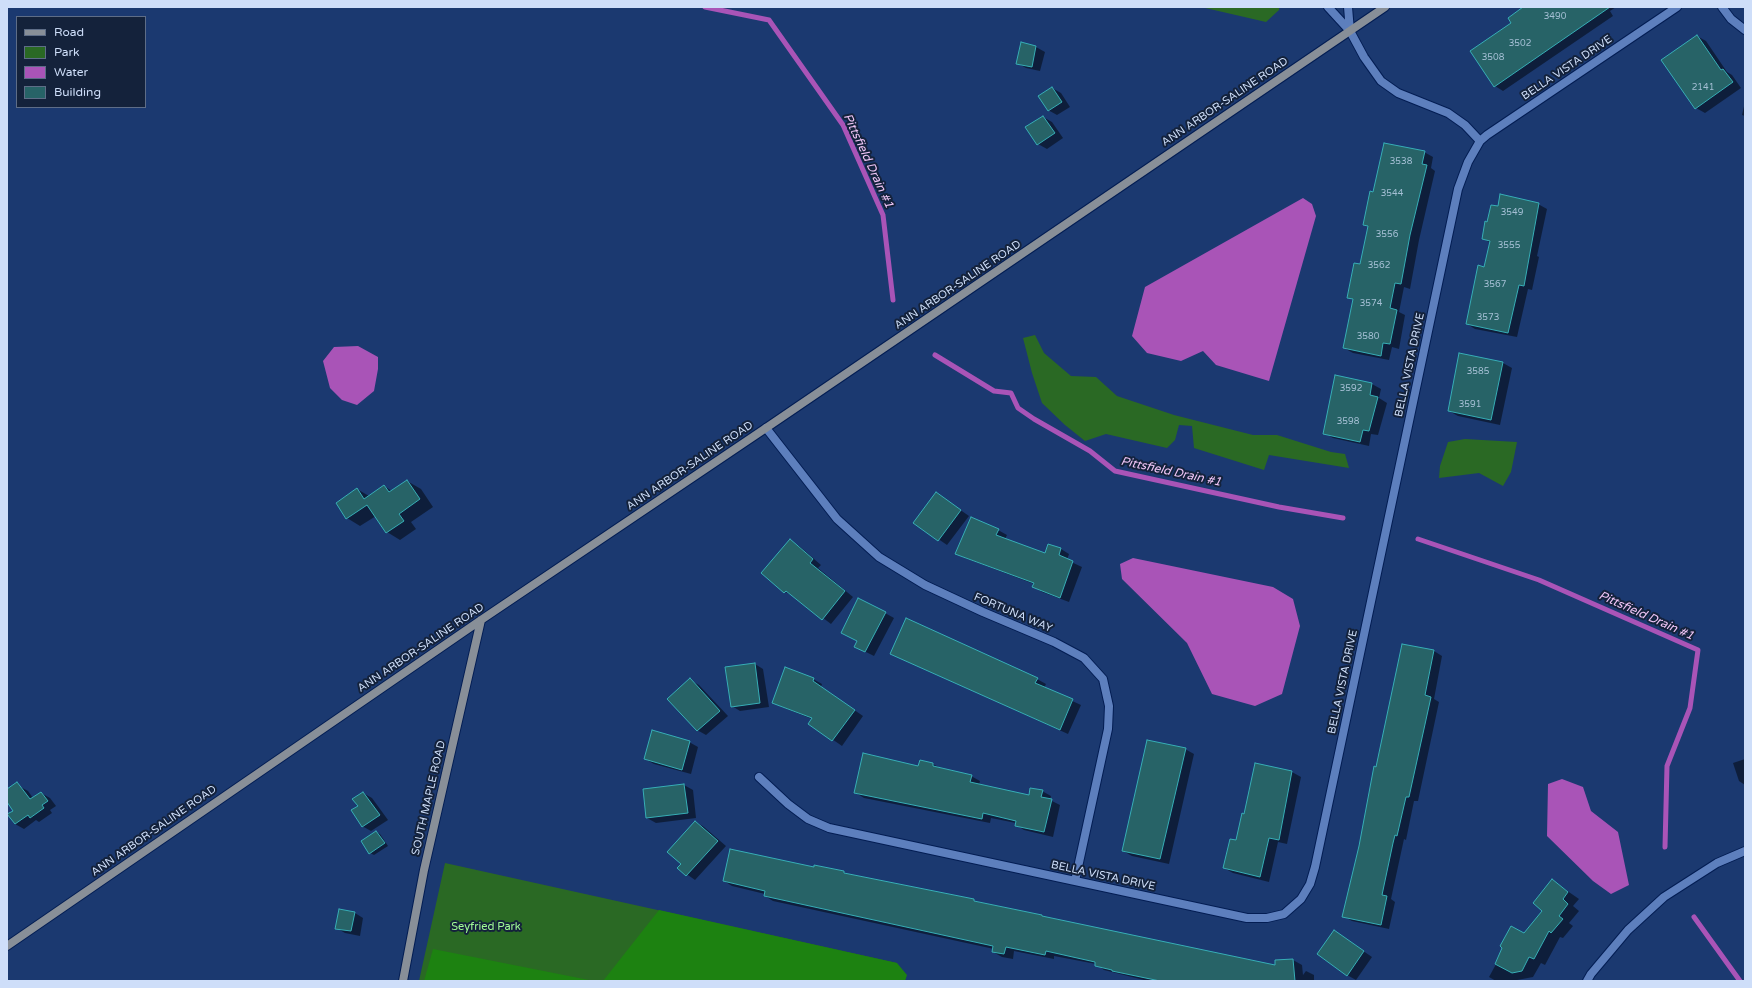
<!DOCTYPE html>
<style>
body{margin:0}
#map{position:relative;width:1752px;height:988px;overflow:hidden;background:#1b3970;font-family:"Varela Round",sans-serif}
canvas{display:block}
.frame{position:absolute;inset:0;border:8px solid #cedef9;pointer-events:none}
.legend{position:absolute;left:16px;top:16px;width:130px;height:92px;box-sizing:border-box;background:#14223b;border:1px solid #5e6d87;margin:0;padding:5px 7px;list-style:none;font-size:12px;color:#cedef9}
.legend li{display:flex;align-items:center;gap:8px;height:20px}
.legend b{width:20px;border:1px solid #5e6d87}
</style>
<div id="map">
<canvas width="1752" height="988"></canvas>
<div class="frame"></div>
<ul class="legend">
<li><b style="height:5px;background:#888f98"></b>Road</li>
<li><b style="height:11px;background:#2a6924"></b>Park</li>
<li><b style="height:11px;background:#a954b7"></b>Water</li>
<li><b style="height:11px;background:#276367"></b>Building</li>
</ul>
</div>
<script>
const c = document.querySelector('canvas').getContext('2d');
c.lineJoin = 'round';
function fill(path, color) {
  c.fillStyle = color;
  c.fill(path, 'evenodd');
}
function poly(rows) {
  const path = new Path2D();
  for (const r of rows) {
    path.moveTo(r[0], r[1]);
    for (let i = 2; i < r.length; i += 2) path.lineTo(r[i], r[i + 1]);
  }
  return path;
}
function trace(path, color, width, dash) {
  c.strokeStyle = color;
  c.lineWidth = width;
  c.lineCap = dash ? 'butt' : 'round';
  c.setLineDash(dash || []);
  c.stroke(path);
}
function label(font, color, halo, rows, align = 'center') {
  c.font = font + ' "Varela Round",sans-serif';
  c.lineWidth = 4;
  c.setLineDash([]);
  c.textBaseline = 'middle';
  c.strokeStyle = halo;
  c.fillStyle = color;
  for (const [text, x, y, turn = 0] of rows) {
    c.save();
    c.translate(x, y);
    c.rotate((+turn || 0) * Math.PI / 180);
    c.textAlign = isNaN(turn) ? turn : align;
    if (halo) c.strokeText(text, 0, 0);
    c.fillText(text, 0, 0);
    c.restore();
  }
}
fill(poly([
 [1201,7,1279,7,1279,10,1266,22],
 [1035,335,1044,353,1071,376,1096,377,1117,396,1174,415,1253,435,1277,435,1331,452,1345,454,1349,468,1269,455,1264,470,1194,448,1192,426,1179,425,1175,440,1167,448,1106,434,1085,441,1065,425,1042,403,1032,373,1023,338],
 [1465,439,1517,442,1511,472,1503,486,1479,473,1439,478,1440,466,1448,442],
 [445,863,897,963,893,981,419,981]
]), '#2a6924');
fill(poly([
 [659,910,897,963,907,975,905,981,603,981],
 [433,949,594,981,424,981]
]), '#1d8211');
fill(poly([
 [1303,198,1312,204,1316,216,1269,381,1216,365,1203,351,1181,361,1147,353,1132,336,1145,287],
 [358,346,378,357,378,369,374,391,357,405,342,400,330,388,323,361,334,347],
 [1133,558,1273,587,1293,599,1300,626,1282,694,1255,706,1212,694,1187,643,1122,579,1120,564],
 [1562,779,1583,787,1591,811,1618,832,1629,885,1611,894,1593,881,1547,836,1548,784]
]), '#a954b7');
fill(poly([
 [1525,7,1616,7,1610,11,1613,16,1503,91,1495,86,1512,23],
 [1697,36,1706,41,1727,72,1732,75,1741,88,1705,113,1696,108],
 [1022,43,1036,47,1045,52,1040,71,1026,68,1017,63],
 [1052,88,1061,93,1070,107,1057,115,1048,110],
 [1745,102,1745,116,1742,115],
 [1043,117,1052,122,1063,138,1047,149,1038,144],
 [1424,152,1433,157,1431,168,1435,171,1419,240,1410,289,1404,287,1399,312,1405,315,1399,349,1392,347,1389,360,1353,353,1344,348,1353,300,1348,297,1361,265,1369,227,1364,225,1374,193],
 [1538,204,1547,209,1537,256,1539,257,1532,290,1528,289,1517,337,1475,329,1467,324,1485,268,1490,243,1483,238,1488,223,1498,207],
 [1460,354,1503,363,1512,368,1500,425,1458,416,1449,411],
 [1335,376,1372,384,1381,389,1379,398,1387,403,1378,435,1371,434,1369,446,1333,438,1324,433],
 [407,481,421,489,433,507,411,522,416,529,400,540,387,532,376,516,360,526,347,518,357,489,369,496,384,486,392,491],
 [936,493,969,516,947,545,915,523],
 [998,530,1007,535,1005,539,1046,555,1049,545,1061,549,1069,554,1067,560,1082,567,1069,602,1042,592,1034,587,1034,584,965,558,957,554],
 [790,541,799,546,821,565,818,568,853,597,831,624,794,596,785,592],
 [885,613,894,618,874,656,864,651],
 [1434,651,1442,656,1434,699,1439,702,1418,801,1414,801,1406,840,1404,839,1391,899,1395,902,1389,929,1352,921,1343,916,1360,846,1376,768],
 [900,658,1037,679,1046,684,1044,688,1081,705,1068,734],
 [755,664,763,669,769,707,740,711,732,706],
 [813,679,822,684,821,687,863,716,842,746,809,723,812,719,782,707,773,702],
 [690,680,699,685,728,716,706,735,697,730],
 [689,742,698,747,691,774,654,764,645,759],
 [1185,749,1194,754,1169,864,1132,856,1123,851],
 [1745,759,1745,785,1739,781,1733,763],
 [933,764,942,769,971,776,980,781,979,785,1029,796,1042,791,1051,796,1050,800,1060,805,1053,837,1024,830,1016,825,1016,823,991,818,990,823,864,798,856,793,919,767],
 [1256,765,1292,772,1301,777,1287,844,1278,842,1269,882,1233,873,1224,868,1237,842,1245,815],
 [684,785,693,790,696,818,656,823,647,818],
 [19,786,28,791,33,798,41,793,50,798,56,806,50,810,52,813,39,822,36,820,24,829,15,824,15,811,7,800,7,795],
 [363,793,372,798,388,820,371,831,362,826,359,806],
 [696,822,704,827,726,846,695,880,678,868,682,864],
 [376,832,380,834,388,846,374,855,370,853],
 [815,868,844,872,849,875,1042,915,1047,919,1265,981,1148,981,1104,970,1096,964,1054,956,1054,959,1014,951,1013,959,1002,957,993,952,994,949,773,901,765,896,765,894,732,886,724,881],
 [1553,881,1579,899,1573,906,1579,911,1569,923,1573,926,1563,938,1560,937,1545,965,1541,963,1533,977,1512,981,1496,981,1489,977,1501,955,1524,935,1544,911],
 [355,913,363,918,360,936,345,933,336,928],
 [1334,931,1372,957,1356,980,1347,975],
 [1293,960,1302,965,1303,975,1306,971,1314,975,1314,981,1277,981,1276,961]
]), '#0007');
trace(poly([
 [705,7,769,20,843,125,883,215,893,300],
 [935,355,994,391,1011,393,1018,408,1034,419,1090,451,1115,471,1279,507,1343,518],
 [1418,539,1539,580,1698,650,1690,708,1667,766,1665,847],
 [1694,917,1740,981]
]), '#a954b7', 5);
const building = poly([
 [1523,7,1610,7,1494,87,1470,51,1511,23,1508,18,1523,7],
 [1697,35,1721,70,1723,69,1733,82,1695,109,1661,60,1697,35],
 [1021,42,1036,46,1032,67,1016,64,1021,42],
 [1052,87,1062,102,1048,111,1038,96,1052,87],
 [1043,116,1055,133,1037,145,1025,127,1043,116],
 [1384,143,1425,151,1422,164,1427,165,1410,235,1401,284,1395,283,1390,308,1397,310,1390,344,1383,343,1381,356,1343,348,1353,299,1347,298,1354,263,1360,264,1368,226,1363,225,1370,191,1373,192,1384,143],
 [1500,194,1539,203,1524,286,1519,285,1508,333,1466,324,1478,265,1484,267,1490,241,1482,239,1485,221,1487,222,1491,205,1498,206,1500,194],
 [1459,353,1503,362,1491,420,1448,411,1459,353],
 [1335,375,1372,383,1370,395,1378,397,1369,431,1363,430,1360,442,1323,434,1335,375],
 [407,480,420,499,399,514,404,521,386,533,367,505,346,519,336,503,357,488,364,499,384,485,389,492,407,480],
 [936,492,961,510,938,541,913,523,936,492],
 [971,517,999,529,996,535,1045,553,1048,544,1061,548,1059,555,1073,561,1060,598,1032,587,1034,583,955,554,971,517],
 [790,539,813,559,810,563,845,591,822,620,786,591,784,593,761,573,790,539],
 [858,598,886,612,865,652,854,647,857,641,841,633,858,598],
 [906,618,1038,678,1035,683,1073,699,1060,730,890,654,906,618],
 [1402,644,1434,650,1425,695,1431,697,1409,797,1406,797,1397,836,1395,835,1393,843,1382,895,1387,896,1381,925,1342,917,1359,846,1374,766,1376,767,1402,644],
 [755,663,760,703,731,707,725,667,755,663],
 [785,667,814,678,813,681,855,710,832,741,808,724,812,718,772,703,785,667],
 [690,678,720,711,697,731,667,699,690,678],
 [652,730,690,741,682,770,644,759,652,730],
 [1147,740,1186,748,1160,859,1122,851,1147,740],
 [863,753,918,766,920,760,933,763,933,766,972,775,970,782,1029,795,1030,788,1043,790,1041,797,1052,799,1044,832,1015,826,1016,821,983,813,982,819,854,793,863,753],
 [1255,763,1292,771,1279,840,1269,838,1260,877,1223,868,1230,839,1236,840,1242,813,1244,814,1255,763],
 [17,782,30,799,41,792,48,801,42,805,44,808,30,818,28,815,15,824,7,814,13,811,7,802,7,789,17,782],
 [684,784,688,813,646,818,643,789,684,784],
 [363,792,380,815,362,827,351,810,358,806,352,799,363,792],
 [695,821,718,841,686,876,677,868,681,864,667,852,695,821],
 [376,831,385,843,369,854,361,841,376,831],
 [730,849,814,867,814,865,844,871,844,873,974,899,974,901,1042,915,1042,916,1275,965,1275,960,1293,959,1295,981,1160,981,1112,971,1112,970,1095,966,1095,962,1046,951,1045,955,1006,947,1004,954,992,952,993,946,764,896,765,891,723,881,730,849],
 [1552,879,1568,892,1563,899,1568,904,1559,916,1563,919,1551,933,1549,931,1534,959,1529,957,1522,971,1512,973,1495,964,1502,948,1500,946,1511,926,1524,933,1542,911,1533,903,1552,879],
 [339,909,355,912,351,931,335,929,339,909],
 [1334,930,1364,951,1347,976,1317,954,1334,930]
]);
fill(building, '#276367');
trace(building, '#37aeb6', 1);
const minor = poly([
 [1328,7,1350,31,1364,57,1381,81,1398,93,1448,113,1465,125,1480,141],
 [1348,7,1350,31],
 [1722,7,1731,19,1745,30],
 [766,428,837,519,879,557,925,585,983,612,1054,642,1084,658,1103,679,1109,706,1108,729,1075,881],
 [759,777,788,804,808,819,829,828,1247,918,1267,918,1284,914,1301,899,1310,884,1315,867,1454,208,1458,189,1468,162,1480,141,1487,135,1677,7],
 [1587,981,1591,974,1628,930,1664,897,1717,863,1745,851]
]);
const secondary = poly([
 [7,946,481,620,766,428,1385,7],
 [403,981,424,870,481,620]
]);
trace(minor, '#031d53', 10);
trace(secondary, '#031d53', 10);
trace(minor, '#5d7fbd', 8);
trace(secondary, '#888f98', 8);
label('9px', '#a4bfd4', null, [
 ["3490",1555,17],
 ["3502",1520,44],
 ["3508",1493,58],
 ["2141",1703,88],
 ["3538",1401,162],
 ["3544",1392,194],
 ["3549",1512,213],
 ["3556",1387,235],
 ["3555",1509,246],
 ["3562",1379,266],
 ["3567",1495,285],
 ["3574",1371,304],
 ["3573",1488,318],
 ["3580",1368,337],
 ["3585",1478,372],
 ["3592",1351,389],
 ["3591",1470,405],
 ["3598",1348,422]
]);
label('11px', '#cedef9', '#14223b', [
 ["BELLA VISTA DRIVE",1567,68,-34],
 ["ANN ARBOR-SALINE ROAD",1225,102,-34],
 ["ANN ARBOR-SALINE ROAD",958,285,-34],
 ["BELLA VISTA DRIVE",1410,365,-78],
 ["ANN ARBOR-SALINE ROAD",690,466,-34],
 ["FORTUNA WAY",1013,613,23],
 ["ANN ARBOR-SALINE ROAD",421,648,-34],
 ["BELLA VISTA DRIVE",1343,682,-78],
 ["SOUTH MAPLE ROAD",429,798,-77],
 ["ANN ARBOR-SALINE ROAD",154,831,-35],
 ["BELLA VISTA DRIVE",1103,876,12]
]);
label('11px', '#a0fa95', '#14223b', [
 ["Seyfried Park",486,927]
]);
label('italic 12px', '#f0c6f7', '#14223b', [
 ["Pittsfield Drain #1",868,161,65],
 ["Pittsfield Drain #1",1171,472,12],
 ["Pittsfield Drain #1",1646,616,24]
]);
</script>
